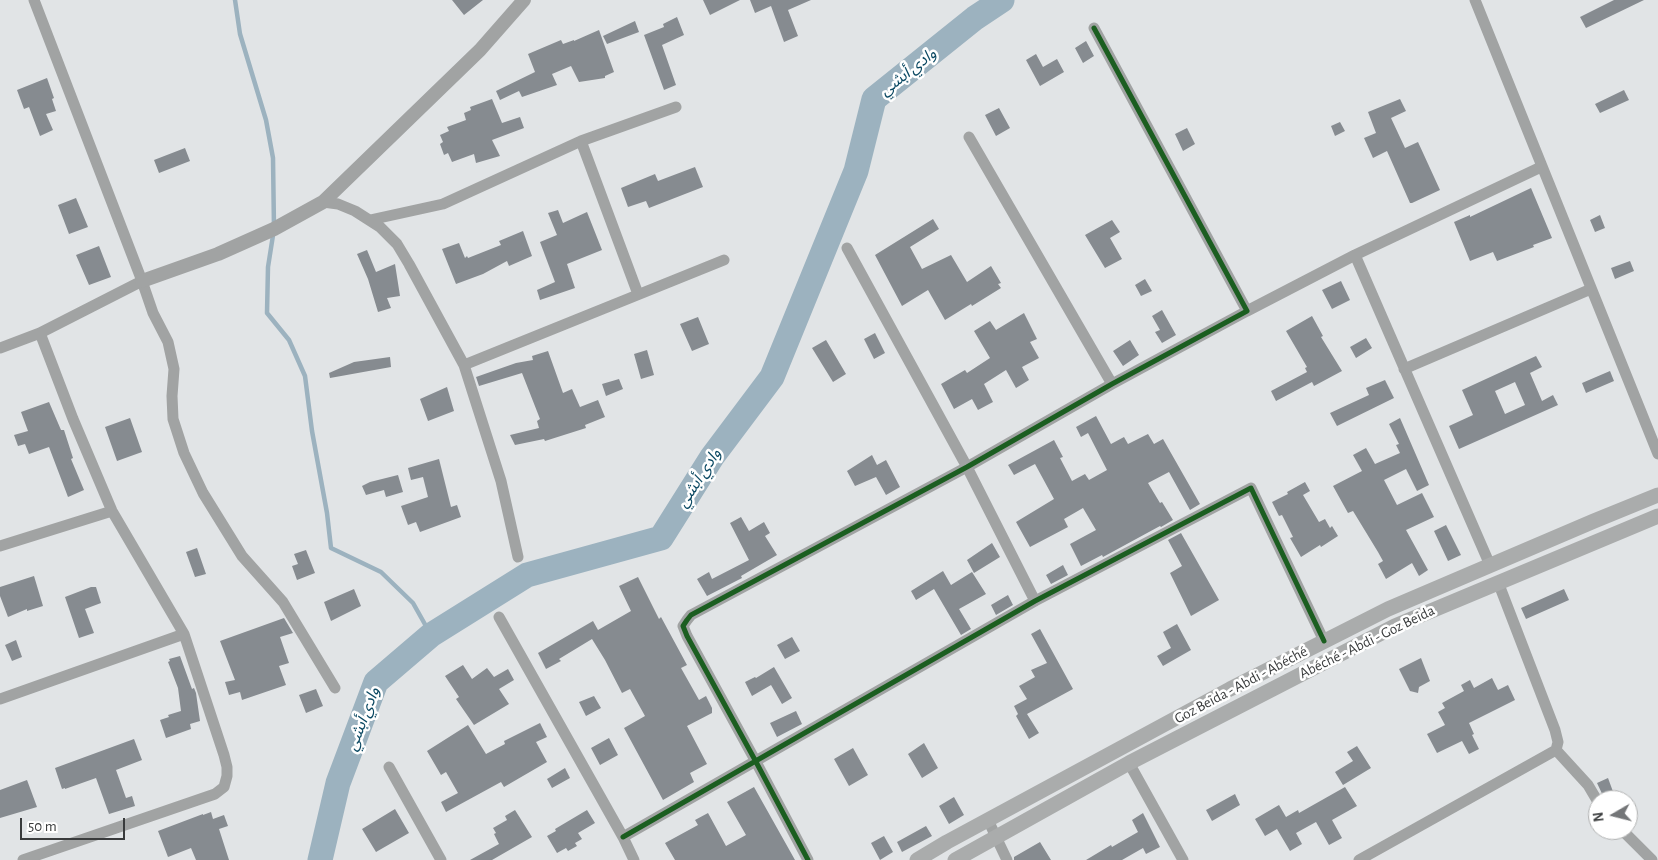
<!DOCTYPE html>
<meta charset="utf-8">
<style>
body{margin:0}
#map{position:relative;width:1658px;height:860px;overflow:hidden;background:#e1e4e6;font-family:"Alegreya Sans",sans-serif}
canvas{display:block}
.north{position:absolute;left:1588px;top:790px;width:50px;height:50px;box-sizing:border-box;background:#fff;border:1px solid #b0b1b1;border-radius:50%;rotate:262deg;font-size:14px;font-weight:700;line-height:20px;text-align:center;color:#393b3c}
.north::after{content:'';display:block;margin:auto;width:18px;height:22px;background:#747678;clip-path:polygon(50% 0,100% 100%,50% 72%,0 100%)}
.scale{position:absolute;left:20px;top:818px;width:105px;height:22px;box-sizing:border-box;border:2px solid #393b3c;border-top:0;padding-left:6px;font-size:15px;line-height:18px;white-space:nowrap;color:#393b3c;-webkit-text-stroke:4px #fff;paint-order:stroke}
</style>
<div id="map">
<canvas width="1658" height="860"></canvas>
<div class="north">N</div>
<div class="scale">50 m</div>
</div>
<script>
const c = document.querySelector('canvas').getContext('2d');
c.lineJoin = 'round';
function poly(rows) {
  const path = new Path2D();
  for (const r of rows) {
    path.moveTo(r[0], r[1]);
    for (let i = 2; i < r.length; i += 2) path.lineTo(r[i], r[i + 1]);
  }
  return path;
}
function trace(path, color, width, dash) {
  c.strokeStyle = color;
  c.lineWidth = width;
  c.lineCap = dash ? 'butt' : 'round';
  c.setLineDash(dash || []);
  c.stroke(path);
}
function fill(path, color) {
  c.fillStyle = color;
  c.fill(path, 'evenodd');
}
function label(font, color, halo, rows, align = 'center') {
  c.font = font + ' "Alegreya Sans","Noto Sans Arabic",sans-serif';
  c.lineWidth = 5;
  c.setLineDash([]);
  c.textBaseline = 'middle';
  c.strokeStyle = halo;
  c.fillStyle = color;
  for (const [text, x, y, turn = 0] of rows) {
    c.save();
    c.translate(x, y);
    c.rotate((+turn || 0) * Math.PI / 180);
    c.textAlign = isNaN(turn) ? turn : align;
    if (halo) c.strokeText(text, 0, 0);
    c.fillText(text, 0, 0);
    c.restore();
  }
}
trace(poly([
 [235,0,240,34,266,120,273,158,274,229,268,267,267,313,289,340,305,376,312,431,327,513,331,548,381,572,413,603,431,635]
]), '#9cb2bf', 4.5);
trace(poly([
 [320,860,338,783,376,682,431,635,527,575,661,538,712,457,772,377,856,171,874,99,975,18,1002,0]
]), '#9cb2bf', 25);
fill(poly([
 [452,0,483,0,464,15],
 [703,0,740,0,710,15],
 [750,0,811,0,788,10,798,36,784,42,771,6,755,13],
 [1614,0,1644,0,1586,28,1580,17],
 [677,17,684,35,662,45,676,85,664,90,644,35,664,27,663,24],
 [635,21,639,32,607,44,603,36],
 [599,30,614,72,605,76,605,78,579,82,571,66,552,74,557,85,522,97,519,91,500,100,496,91,535,72,528,54,561,40,563,44,574,40,574,41],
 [1086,41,1094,56,1083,63,1075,48],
 [1036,54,1043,67,1057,59,1064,72,1040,86,1026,60],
 [47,78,54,98,52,99,56,111,46,114,53,130,40,136,29,107,24,109,17,90],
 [1624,90,1629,100,1600,113,1595,104],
 [492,99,502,123,520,117,524,128,492,140,500,156,476,163,474,154,452,162,448,153,444,155,440,144,443,142,440,135,449,131,447,127,466,120,464,113,471,110,470,107],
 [1400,99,1406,111,1391,118,1405,148,1418,142,1440,190,1412,203,1410,203,1387,151,1373,158,1364,138,1376,133,1368,112],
 [999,108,1010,128,996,136,985,115],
 [1340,122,1345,131,1335,136,1331,126],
 [1187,128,1195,144,1183,151,1175,134],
 [185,148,190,161,159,173,154,160],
 [695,167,703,187,649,208,646,201,628,207,621,188,655,174,658,181],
 [1531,188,1552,238,1533,245,1534,247,1497,261,1493,252,1470,261,1454,222,1470,215,1470,217],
 [76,198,88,227,69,234,58,205],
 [558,210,563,223,587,212,602,250,567,264,575,288,540,300,537,290,555,282,540,242,557,235,548,213],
 [1600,215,1605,228,1595,232,1590,220],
 [933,219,939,229,910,247,922,269,951,255,967,282,991,266,1001,283,998,284,1001,288,972,306,971,304,945,320,928,290,902,306,875,255],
 [1112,220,1120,232,1110,238,1122,259,1105,268,1085,235],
 [523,231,532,256,509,266,507,261,483,274,456,284,442,249,459,243,465,258,467,256,468,258,501,245,499,241],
 [99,246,111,277,89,285,76,255],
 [367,250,376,272,395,264,400,296,387,298,391,308,378,312,368,279,357,254],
 [1630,261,1634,271,1615,279,1611,268],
 [1145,279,1152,291,1141,296,1135,285],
 [1341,281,1350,300,1332,309,1322,290],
 [1162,310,1176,335,1162,343,1155,332,1160,330,1152,316],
 [1024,313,1037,339,1030,342,1039,358,1022,367,1029,380,1016,388,1006,370,984,384,993,402,978,410,972,399,954,409,941,384,965,370,967,373,990,358,974,331,990,321,996,330],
 [1312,316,1323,336,1321,337,1342,371,1314,386,1312,382,1276,401,1271,391,1307,372,1305,368,1307,367,1286,331],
 [698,317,709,344,692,351,680,324],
 [875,333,885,353,874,359,864,339],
 [1366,338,1372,348,1356,358,1350,347],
 [826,340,846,374,833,382,812,348],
 [1130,340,1139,355,1123,366,1113,351],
 [647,350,654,375,641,379,634,354],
 [548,351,563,393,572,389,580,407,598,400,605,417,585,425,586,428,545,441,544,439,515,445,510,435,539,428,537,421,540,419,522,373,479,386,476,377,516,363,533,360,532,356],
 [1536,356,1542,367,1530,373,1542,401,1553,395,1558,405,1459,449,1449,426,1473,415,1462,390],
 [1515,382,1525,405,1505,414,1495,391],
 [390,357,391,367,330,378,329,373,354,362],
 [1610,371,1614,381,1586,393,1582,383],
 [619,379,623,389,606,396,602,384],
 [1385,380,1394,398,1337,426,1330,413,1369,395,1366,388],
 [447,387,454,411,428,421,420,399],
 [49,402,61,430,64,430,73,458,71,459,84,490,68,497,49,447,29,454,25,444,18,446,14,435,28,431,21,412],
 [1096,416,1111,444,1124,437,1128,444,1148,434,1154,444,1163,439,1200,504,1190,510,1169,472,1148,483,1160,503,1162,502,1173,520,1161,527,1160,526,1103,557,1102,555,1081,566,1070,544,1096,530,1083,508,1064,519,1068,527,1030,547,1016,522,1054,499,1035,464,1014,475,1008,465,1054,440,1063,457,1060,458,1072,481,1085,474,1089,480,1107,470,1088,433,1081,437,1076,427],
 [130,418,142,452,117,461,105,427],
 [1400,418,1429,485,1417,491,1406,469,1384,480,1397,505,1422,493,1434,517,1406,530,1428,570,1419,576,1412,563,1386,579,1378,564,1383,561,1378,552,1353,511,1348,513,1333,486,1362,471,1353,455,1366,448,1375,464,1400,453,1396,445,1399,444,1389,424],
 [872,455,877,465,886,460,900,487,886,495,876,477,855,486,847,471],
 [439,459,451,507,457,505,461,517,420,532,416,522,408,525,401,506,428,497,423,477,411,480,408,468],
 [398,475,403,492,386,497,384,490,366,495,362,486,370,482],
 [1305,482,1310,491,1303,495,1319,522,1325,519,1330,528,1332,526,1338,536,1321,547,1320,545,1301,557,1290,538,1293,537,1282,515,1279,516,1272,502,1288,494,1287,492],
 [741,517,749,531,764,522,770,533,765,536,777,555,741,576,742,578,707,596,697,579,709,572,712,579,749,560,730,523],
 [1446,525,1461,555,1448,561,1434,531],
 [1181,533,1219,600,1191,616,1170,573,1182,566,1168,540],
 [992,543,1000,557,974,573,967,560],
 [197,548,206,574,195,577,186,552],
 [306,550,315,573,297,580,292,566,298,564,294,554],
 [1063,565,1068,575,1051,584,1046,575],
 [943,571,951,585,972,572,986,594,959,609,971,629,961,635,934,589,916,600,911,591],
 [34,576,43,606,27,611,27,609,8,617,0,596,0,587],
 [638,577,659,619,661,617,687,665,681,668,699,700,706,696,712,708,712,713,687,726,707,764,690,773,694,782,663,800,624,728,645,716,630,689,622,693,605,660,592,639,559,659,561,661,546,669,538,653,593,621,598,630,631,611,619,586],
 [91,587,96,587,101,603,85,609,94,633,79,638,65,597],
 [354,589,361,606,331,621,324,602],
 [1564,589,1569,600,1526,619,1521,608],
 [1008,595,1013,605,996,615,991,605],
 [284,618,293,633,280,637,289,663,279,666,286,685,242,700,240,692,229,695,225,682,235,680,220,641],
 [1177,624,1191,650,1163,666,1157,656,1171,648,1163,632],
 [1040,629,1073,689,1027,714,1039,733,1029,739,1016,716,1018,714,1014,706,1027,699,1019,686,1035,677,1031,670,1047,663,1031,634],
 [792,637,800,651,785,659,777,645],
 [16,640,22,657,12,661,5,645],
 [180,656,192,689,194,688,196,693,200,721,190,724,191,729,166,738,160,720,169,717,168,715,181,711,178,688,168,662,170,661,169,659],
 [1421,658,1430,681,1419,687,1418,693,1410,691,1399,669],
 [463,665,472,679,487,668,494,677,508,669,514,680,499,689,509,704,474,725,456,699,459,697,445,676],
 [774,667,792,698,782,704,771,685,752,696,745,682,755,677,756,678],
 [1492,678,1498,690,1508,685,1515,700,1469,723,1474,734,1472,735,1479,749,1469,754,1462,741,1437,753,1427,734,1445,725,1438,712,1445,708,1442,703,1464,691,1461,685,1470,680,1474,688],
 [316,689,323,706,306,713,299,695],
 [594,696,601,708,586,716,579,702],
 [796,711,802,724,777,737,770,723],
 [540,723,547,737,536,742,547,762,504,787,501,782,446,812,441,802,458,793,446,772,441,775,427,751,468,725,486,754,505,744,504,741],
 [609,738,618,755,600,765,591,748],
 [134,739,142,760,116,770,126,798,132,796,135,806,109,814,96,778,65,789,65,788,62,789,55,768],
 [924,743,938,768,922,778,908,754],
 [1357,746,1371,768,1343,785,1335,772,1353,761,1347,752],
 [853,748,868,775,849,786,834,759],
 [565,768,570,778,552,788,547,779],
 [1608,778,1615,797,1605,800,1597,783],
 [27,780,37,807,0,818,0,790],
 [754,787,795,860,675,860,665,843,698,825,695,820,708,813,726,846,746,835,727,802],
 [1345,787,1357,806,1332,820,1342,838,1329,845,1316,822,1296,833,1302,844,1290,851,1277,829,1265,836,1255,819,1279,805,1286,817,1298,810,1299,813],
 [1235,794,1240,805,1212,821,1206,810],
 [954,797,964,815,949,824,939,806],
 [395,809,409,833,376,852,362,829],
 [515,810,532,837,492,860,470,860,499,844,494,834,496,833,493,828,507,820,505,816],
 [587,810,595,823,578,833,582,839,575,843,577,846,568,851,566,848,557,853,547,836,556,831,555,829],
 [211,812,213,819,224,815,228,826,219,829,229,860,196,860,191,848,168,857,158,831,203,814,203,815],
 [1143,813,1160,847,1146,854,1143,848,1122,860,1086,860,1111,845,1112,847,1138,832,1132,820],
 [926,826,932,836,902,852,897,842],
 [884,836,893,852,880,860,871,843],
 [1040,842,1051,860,1014,860,1014,857]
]), '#868b90');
trace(poly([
 [34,0,142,281,153,313,168,342,174,369,172,396,173,419,184,453,203,493,242,556,283,602,335,688],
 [1475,0,1658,454],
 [969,137,1112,384],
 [581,141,638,294],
 [323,202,338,204,355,211,380,227,397,244,409,264,464,365,501,481,518,557],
 [370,220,443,204,581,141,676,107],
 [847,248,967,467,1035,601],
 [1355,255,1490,565],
 [1247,311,1355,255,1541,167],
 [0,348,40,333,142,281],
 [464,365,724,260],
 [1404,369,1591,289],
 [0,546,112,511],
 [499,617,623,837,634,860],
 [0,699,184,634],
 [1556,750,1588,785,1598,802],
 [1129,763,1183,860],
 [389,767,441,860],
 [988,820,1007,860],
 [1622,830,1652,860],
 [623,837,1035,601,1251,488,1324,641],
 [23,860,215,794,224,787,227,776,227,767,224,755,184,634,112,511,73,419,40,333],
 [808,860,755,760,687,636,683,626,687,620,691,615,967,467,1112,384,1247,311,1094,28],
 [1359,860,1556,750,1558,742,1555,730,1498,582]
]), '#a1a3a3', 11);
trace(poly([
 [142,281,218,254,274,229,323,202,480,50,524,0]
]), '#a1a3a3', 14);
trace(poly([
 [917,860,947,842,1230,689,1388,609,1594,521,1658,495],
 [955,860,1129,763,1395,626,1658,516]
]), '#aaacac', 15);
trace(poly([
 [623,837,1035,601,1251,488,1324,641],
 [808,860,755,760,687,636,683,626,687,620,691,615,967,467,1112,384,1247,311,1094,28]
]), '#1b5e20', 5);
label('15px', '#393b3c', '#fff', [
 ["Abéché - Abdi - Goz Beïda",1367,642,-26],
 ["Goz Beïda - Abdi - Abéché",1241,685,-28]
]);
label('italic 16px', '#0a4862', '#fff', [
 ["وادي أبشي",908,72,-38],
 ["وادي أبشي",699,478,-57],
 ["وادي أبشي",363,719,-69]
]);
</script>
